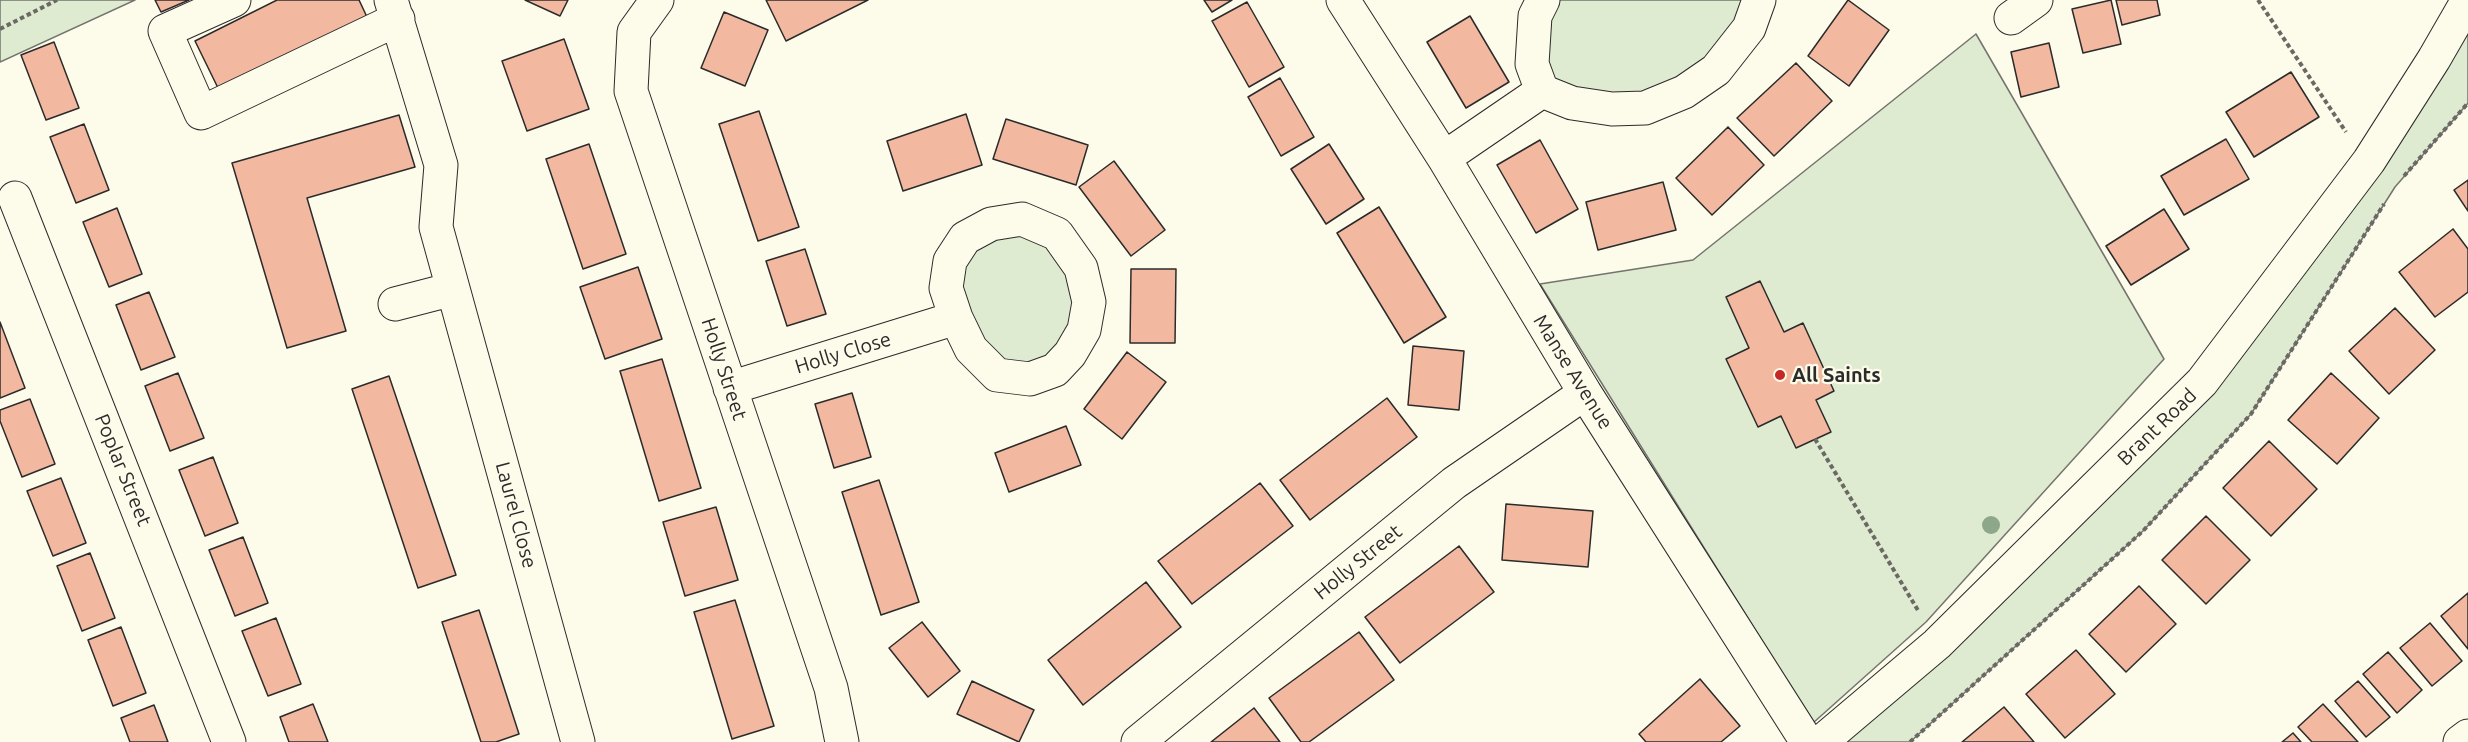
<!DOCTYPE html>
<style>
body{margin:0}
canvas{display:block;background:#fdfbea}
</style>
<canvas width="2468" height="742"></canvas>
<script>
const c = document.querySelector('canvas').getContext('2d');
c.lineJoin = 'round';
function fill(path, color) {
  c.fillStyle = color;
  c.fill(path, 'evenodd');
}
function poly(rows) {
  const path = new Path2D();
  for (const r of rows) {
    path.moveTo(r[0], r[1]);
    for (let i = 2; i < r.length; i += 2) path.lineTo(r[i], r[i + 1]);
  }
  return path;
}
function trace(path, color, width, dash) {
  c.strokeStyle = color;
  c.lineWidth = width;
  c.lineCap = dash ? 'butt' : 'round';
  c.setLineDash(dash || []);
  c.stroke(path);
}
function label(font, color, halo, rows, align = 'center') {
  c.font = font + ' Ubuntu,sans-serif';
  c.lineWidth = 4.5;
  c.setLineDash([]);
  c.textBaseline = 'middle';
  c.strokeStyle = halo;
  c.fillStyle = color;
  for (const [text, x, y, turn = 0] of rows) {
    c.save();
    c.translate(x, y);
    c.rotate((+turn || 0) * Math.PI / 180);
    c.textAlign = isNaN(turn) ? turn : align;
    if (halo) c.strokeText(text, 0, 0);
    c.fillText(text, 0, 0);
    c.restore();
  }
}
const green = poly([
 [0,0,135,0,0,62,0,0],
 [1543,0,1759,0,1684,92,1549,95,1543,0],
 [1976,34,2164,359,1926,622,1813,723,1540,284,1693,260,1976,34],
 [2468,34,2468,103,2395,187,2251,414,2143,531,1910,742,1821,742,2202,382,2434,59,2468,34],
 [1022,219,1081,268,1070,354,997,375,950,261,1022,219]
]);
fill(green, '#deebd1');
trace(green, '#74746e', 1.5);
const building = poly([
 [155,0,189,0,161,12,155,0],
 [277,0,359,0,367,17,219,90,195,41,277,0],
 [525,0,568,0,560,16,525,0],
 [766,0,868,0,786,41,766,0],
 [1204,0,1232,0,1212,12,1204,0],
 [1848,0,1889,30,1849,86,1808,56,1848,0],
 [2111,0,2121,44,2083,53,2072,9,2111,0],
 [2116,0,2157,0,2160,15,2122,25,2116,0],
 [1247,2,1284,67,1249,87,1212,21,1247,2],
 [724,12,768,30,745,86,701,68,724,12],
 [1470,16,1509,82,1466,108,1427,42,1470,16],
 [564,39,589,109,527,131,502,61,564,39],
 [54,42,79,108,46,120,21,55,54,42],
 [2049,43,2059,87,2021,97,2011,52,2049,43],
 [1796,63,1832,101,1774,156,1737,118,1796,63],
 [2291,72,2319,117,2254,157,2226,112,2291,72],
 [1280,78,1314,137,1281,156,1248,97,1280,78],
 [759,111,799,227,758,241,719,124,759,111],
 [966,114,982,165,903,191,887,141,966,114],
 [399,115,415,167,307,198,346,331,287,348,232,163,399,115],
 [1006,119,1088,145,1076,185,993,159,1006,119],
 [84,124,109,190,76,203,50,137,84,124],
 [1728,127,1764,165,1712,215,1676,178,1728,127],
 [2226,139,2249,179,2184,215,2161,176,2226,139],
 [1540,140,1578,209,1536,233,1497,165,1540,140],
 [589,144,626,254,583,269,546,159,589,144],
 [1329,144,1364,199,1326,224,1291,169,1329,144],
 [1114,161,1165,230,1131,256,1079,187,1114,161],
 [2468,180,2468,211,2454,190,2468,180],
 [1663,182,1676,230,1598,250,1586,202,1663,182],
 [1379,207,1446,317,1404,343,1337,233,1379,207],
 [117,208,142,274,109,287,83,222,117,208],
 [2164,209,2189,249,2131,285,2106,246,2164,209],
 [2453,229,2468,249,2468,292,2435,317,2399,272,2453,229],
 [805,249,826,314,787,326,766,261,805,249],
 [638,267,662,339,605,359,580,287,638,267],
 [1131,269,1176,269,1175,343,1130,343,1131,269],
 [1760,281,1784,332,1803,323,1834,391,1816,400,1831,432,1796,448,1781,416,1758,427,1726,359,1749,348,1726,297,1760,281],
 [149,292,175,357,141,370,116,305,149,292],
 [2395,308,2435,350,2389,394,2349,351,2395,308],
 [0,322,25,388,0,398,0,322],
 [1413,346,1464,351,1459,410,1408,405,1413,346],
 [1127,352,1166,382,1122,439,1084,409,1127,352],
 [662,359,701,488,659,501,620,371,662,359],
 [178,373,204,438,170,451,145,386,178,373],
 [2331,373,2379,418,2337,464,2288,420,2331,373],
 [389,376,456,575,418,588,352,389,389,376],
 [852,393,871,457,834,468,815,404,852,393],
 [1387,398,1417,437,1310,520,1280,480,1387,398],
 [30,399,55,464,22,477,0,421,0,410,30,399],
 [1066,426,1081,465,1009,492,995,453,1066,426],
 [2269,441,2317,489,2271,536,2223,488,2269,441],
 [213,457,238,523,205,536,179,470,213,457],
 [61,478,86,543,53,556,27,491,61,478],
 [879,480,919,602,881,615,842,492,879,480],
 [1260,483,1293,526,1192,604,1158,561,1260,483],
 [1506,504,1593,511,1588,567,1502,560,1506,504],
 [716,507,738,580,685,596,663,522,716,507],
 [2206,516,2250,560,2206,604,2162,560,2206,516],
 [243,537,268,603,235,616,209,550,243,537],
 [1459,546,1494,592,1400,663,1365,617,1459,546],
 [90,553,115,618,82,631,57,566,90,553],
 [1146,582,1181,627,1083,705,1048,660,1146,582],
 [2139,586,2176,624,2126,672,2089,634,2139,586],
 [2468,593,2468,649,2441,616,2468,593],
 [735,600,774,726,732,739,694,612,735,600],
 [479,610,519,734,496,742,481,742,442,622,479,610],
 [276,618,301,684,268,696,242,631,276,618],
 [922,622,960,671,928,697,889,648,922,622],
 [2430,623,2462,661,2432,686,2400,648,2430,623],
 [121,627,146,693,113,706,88,640,121,627],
 [1359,632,1394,680,1309,742,1301,742,1269,698,1359,632],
 [2076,650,2115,694,2065,738,2026,694,2076,650],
 [2388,652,2422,690,2397,713,2363,674,2388,652],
 [1700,679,1740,726,1721,742,1646,742,1639,734,1700,679],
 [972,681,1034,710,1019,742,957,714,972,681],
 [2358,681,2390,717,2366,737,2335,701,2358,681],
 [313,704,328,742,289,742,280,717,313,704],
 [2323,704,2358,742,2312,742,2298,727,2323,704],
 [154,705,168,742,130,742,121,718,154,705],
 [2004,707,2034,742,1962,742,2004,707],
 [1254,708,1280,742,1211,742,1254,708],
 [2293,733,2301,742,2282,742,2293,733]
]);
fill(building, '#f2b8a0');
trace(building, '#2b2b2b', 1.5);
const minor = poly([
 [234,0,165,31,201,113,398,19],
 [391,0,441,165,436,227,578,742],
 [657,0,634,32,631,91,831,688,842,742],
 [1343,0,1444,158,1585,393,1807,742],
 [1543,0,1535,16,1532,64,1542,91,1572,103,1612,109,1645,108,1684,92,1716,70,1749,28,1759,0],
 [2011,18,2036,0],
 [1444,158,1542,91],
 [15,198,229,742],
 [395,304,453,289],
 [730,388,956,318,946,288,950,261,965,238,991,224,1022,219,1057,234,1081,268,1089,302,1084,330,1070,354,1055,370,1030,379,997,375,971,349,956,318],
 [1138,742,1454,483,1585,393],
 [1821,742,1937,644,2202,382,2369,161,2434,59,2468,0],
 [2460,742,2468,736]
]);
trace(minor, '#2b2b2b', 35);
trace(poly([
 [2258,0,2346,132],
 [0,29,57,0],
 [2404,176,2468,103],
 [1815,439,1919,612],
 [1910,742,2143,531,2251,414,2384,204]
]), '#6a6964', 4, [4.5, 3]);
trace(minor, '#fdfbea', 33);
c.fillStyle = '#8ea78a';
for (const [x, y] of [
 [1991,525]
]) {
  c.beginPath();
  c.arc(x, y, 9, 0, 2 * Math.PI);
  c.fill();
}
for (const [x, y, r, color] of [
 [1780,375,6,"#c62828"]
]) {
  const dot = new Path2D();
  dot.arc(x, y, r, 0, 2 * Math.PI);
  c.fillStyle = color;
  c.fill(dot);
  trace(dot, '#fdfbea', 2);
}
label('20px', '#2b2b2b', '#fdfbea', [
 ["Holly Close",843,353,-17],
 ["Holly Street",724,369,72],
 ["Manse Avenue",1573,372,58],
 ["Brant Road",2157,427,-44],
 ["Poplar Street",123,470,68],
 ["Laurel Close",516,515,75],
 ["Holly Street",1358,562,-39]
]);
label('bold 20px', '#2b2b2b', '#fdfbea', [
 ["All Saints",1792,375]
], 'left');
</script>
